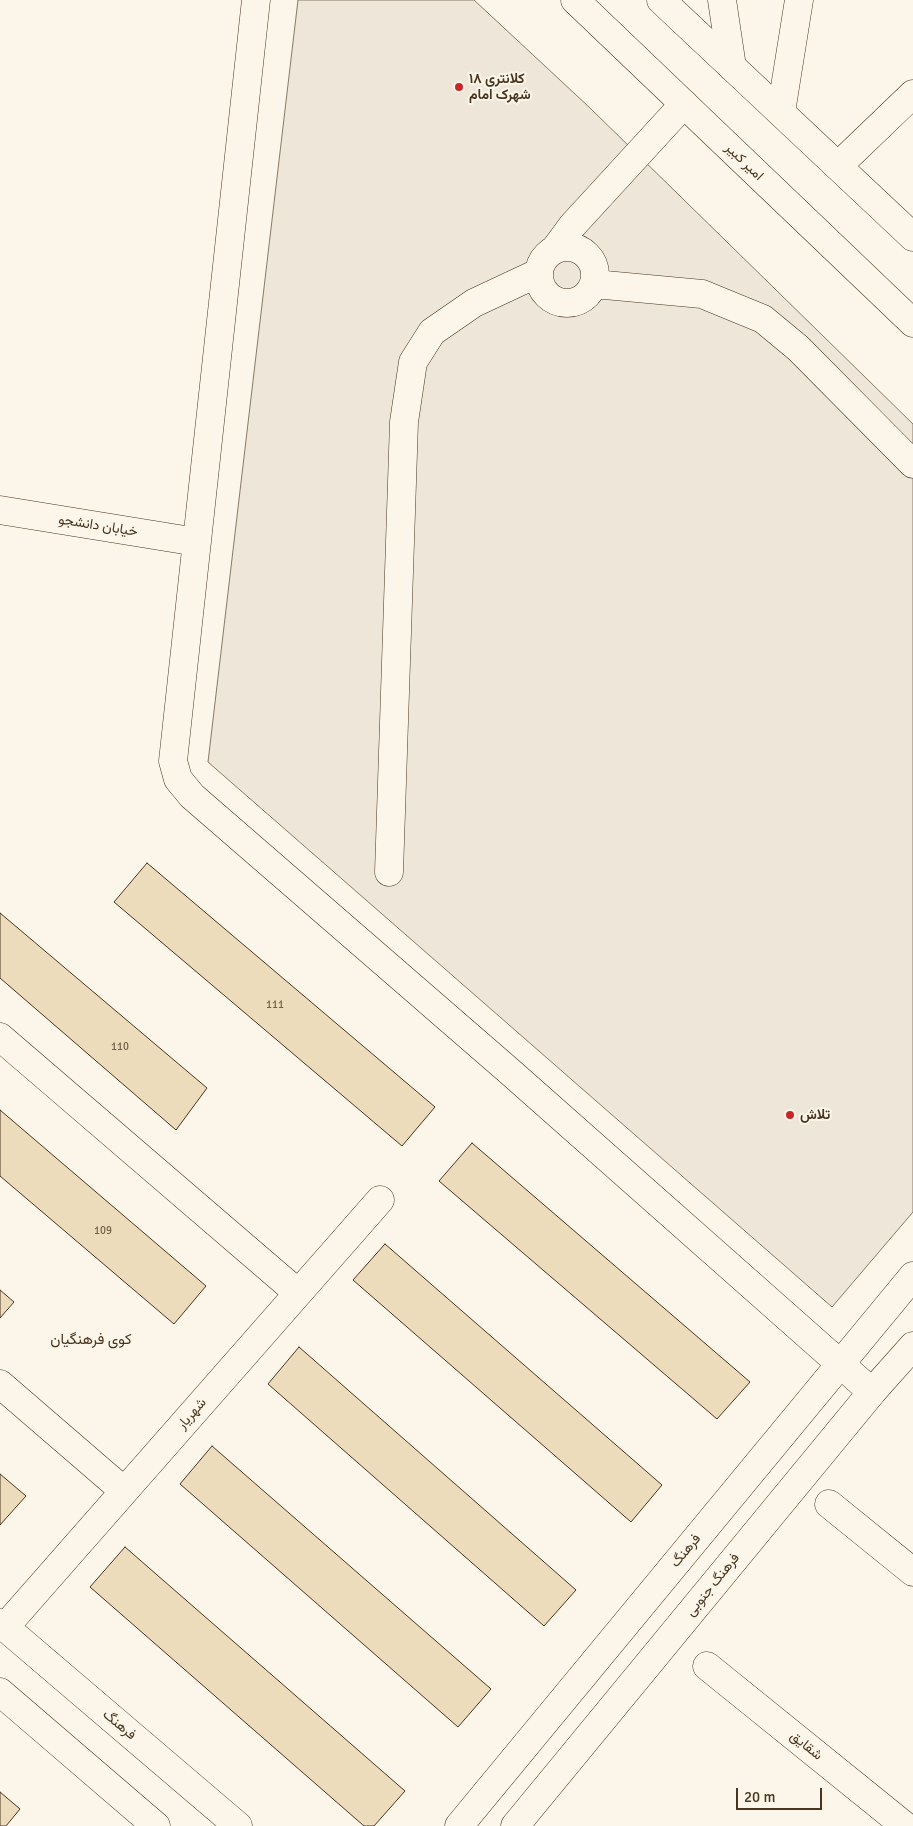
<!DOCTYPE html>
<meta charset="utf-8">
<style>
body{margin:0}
#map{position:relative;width:913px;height:1826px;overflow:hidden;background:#fbf6e9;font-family:Signika,sans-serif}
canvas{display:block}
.scale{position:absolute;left:736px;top:1788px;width:86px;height:22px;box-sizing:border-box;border:2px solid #4a3520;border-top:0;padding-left:6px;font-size:15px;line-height:18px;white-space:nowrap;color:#4a3520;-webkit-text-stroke:4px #fbf6e9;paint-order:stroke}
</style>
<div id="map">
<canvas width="913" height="1826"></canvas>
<div class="scale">20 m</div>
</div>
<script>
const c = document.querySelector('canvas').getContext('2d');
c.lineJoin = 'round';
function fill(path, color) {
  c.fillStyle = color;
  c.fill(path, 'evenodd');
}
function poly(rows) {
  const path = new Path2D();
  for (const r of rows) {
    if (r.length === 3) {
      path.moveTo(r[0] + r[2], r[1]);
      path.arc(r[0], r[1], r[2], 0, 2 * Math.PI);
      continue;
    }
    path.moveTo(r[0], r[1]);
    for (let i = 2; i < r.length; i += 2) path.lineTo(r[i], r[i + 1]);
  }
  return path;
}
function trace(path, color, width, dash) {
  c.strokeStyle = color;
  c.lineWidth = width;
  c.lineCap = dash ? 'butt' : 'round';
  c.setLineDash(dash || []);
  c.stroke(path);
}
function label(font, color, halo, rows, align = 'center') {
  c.font = font + ' Signika,Vazirmatn,sans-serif';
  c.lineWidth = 4;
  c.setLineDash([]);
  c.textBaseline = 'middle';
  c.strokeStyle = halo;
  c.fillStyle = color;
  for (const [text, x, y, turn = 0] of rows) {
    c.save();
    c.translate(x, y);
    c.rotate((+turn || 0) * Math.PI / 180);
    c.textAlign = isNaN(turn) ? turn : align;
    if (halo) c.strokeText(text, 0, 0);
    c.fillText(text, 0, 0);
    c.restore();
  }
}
const green = poly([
 [298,0,474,0,589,107,913,424,913,1212,832,1307,208,762,298,0]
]);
fill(green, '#ede6d9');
trace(green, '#887966', 1);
const building = poly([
 [147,863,435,1107,402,1146,114,902,147,863],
 [0,913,207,1088,176,1130,0,978,0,913],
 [0,1110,206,1286,174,1324,0,1176,0,1110],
 [472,1143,750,1382,717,1419,439,1181,472,1143],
 [385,1244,662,1485,631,1522,353,1280,385,1244],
 [0,1290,14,1302,0,1318,0,1290],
 [299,1347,576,1590,544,1626,268,1384,299,1347],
 [212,1446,491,1689,458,1727,180,1484,212,1446],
 [0,1474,26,1496,0,1525,0,1474],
 [125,1547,405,1791,374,1826,364,1826,90,1587,125,1547],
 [0,1792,20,1809,6,1826,0,1826,0,1792]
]);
fill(building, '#ecdcbc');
trace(building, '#4a3520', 1);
const minor = poly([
 [256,0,173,761,178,779,192,796,508,1070,872,1392],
 [722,0,732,67],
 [781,112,799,0],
 [838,166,913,94],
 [567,275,28],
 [555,249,572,226,684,104],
 [594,284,702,294,763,319,798,348,913,464],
 [0,510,197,542],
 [389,872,404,422,413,362,432,332,474,303,538,273],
 [0,1037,298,1293],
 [0,1384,124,1491],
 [829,1504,913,1572],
 [0,1623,238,1826],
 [5,1627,380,1200],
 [707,1666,905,1826],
 [0,1692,156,1826]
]);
const major = poly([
 [575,0,913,323],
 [661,0,913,237],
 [459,1826,913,1276],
 [515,1826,872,1392,913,1346]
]);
trace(minor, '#4a3520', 29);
trace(major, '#4a3520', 29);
trace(minor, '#fbf6e9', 28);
trace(major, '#fbf6e9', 28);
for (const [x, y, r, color] of [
 [459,87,5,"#c62828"],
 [790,1115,5,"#c62828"]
]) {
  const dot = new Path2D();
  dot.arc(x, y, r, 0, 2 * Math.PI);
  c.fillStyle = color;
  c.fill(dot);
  trace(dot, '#fbf6e9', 2);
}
label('11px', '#725f47', null, [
 ["111",275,1005],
 ["110",120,1047],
 ["109",103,1231]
]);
label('bold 14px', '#4a3520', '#fbf6e9', [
 ["کلانتری ١٨",469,79],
 ["شهرک امام",469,95],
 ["تلاش",800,1115]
], 'left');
label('14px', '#4a3520', '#fbf6e9', [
 ["امیر کبیر",744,162,44],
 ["خیابان دانشجو",98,526,9],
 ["شهریار",192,1414,-49],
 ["فرهنگ",686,1551,-50],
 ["فرهنگ جنوبی",713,1585,-51],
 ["فرهنگ",119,1725,40],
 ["شقایق",806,1746,39]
]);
label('15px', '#4a3520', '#fbf6e9', [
 ["کوی فرهنگیان",91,1340]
]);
</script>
